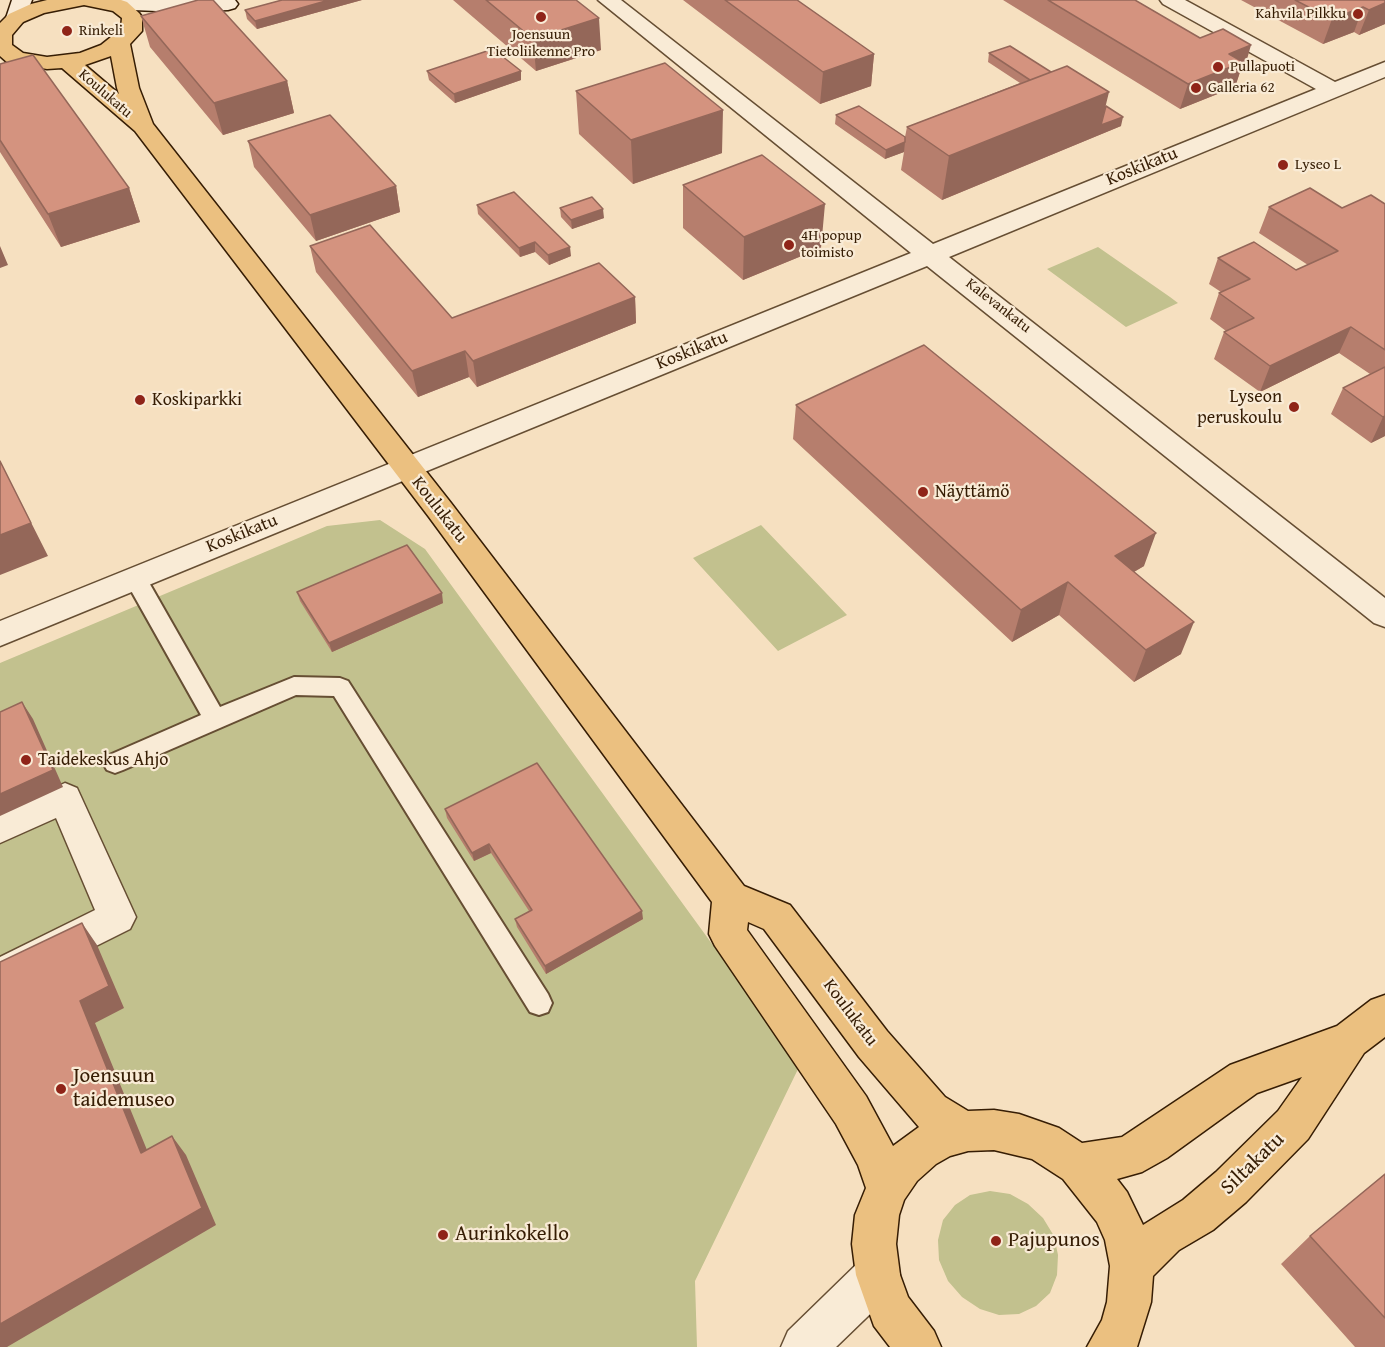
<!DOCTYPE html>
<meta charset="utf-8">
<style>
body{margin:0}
canvas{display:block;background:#f6e0c0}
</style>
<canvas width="1385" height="1347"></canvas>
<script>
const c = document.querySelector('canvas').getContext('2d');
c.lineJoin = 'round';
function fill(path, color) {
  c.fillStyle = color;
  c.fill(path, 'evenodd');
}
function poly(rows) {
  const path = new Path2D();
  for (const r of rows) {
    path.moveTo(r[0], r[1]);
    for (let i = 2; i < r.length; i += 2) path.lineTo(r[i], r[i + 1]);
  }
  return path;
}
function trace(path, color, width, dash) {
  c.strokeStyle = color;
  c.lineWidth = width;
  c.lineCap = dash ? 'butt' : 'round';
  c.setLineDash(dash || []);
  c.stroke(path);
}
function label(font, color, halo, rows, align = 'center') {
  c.font = font + ' "Gentium Book Plus",serif';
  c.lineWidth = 4.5;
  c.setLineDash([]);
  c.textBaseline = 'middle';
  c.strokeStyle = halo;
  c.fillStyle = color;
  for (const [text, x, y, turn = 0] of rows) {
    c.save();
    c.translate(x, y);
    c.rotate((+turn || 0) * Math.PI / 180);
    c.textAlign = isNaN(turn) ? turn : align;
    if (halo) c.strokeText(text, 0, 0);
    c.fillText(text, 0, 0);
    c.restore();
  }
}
fill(poly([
 [1098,247,1170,297,1178,303,1126,327,1047,269],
 [380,520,425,549,800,1065,695,1281,697,1347,0,1347,0,663,327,526],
 [761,525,847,615,778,651,693,558],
 [990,1191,1010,1194,1028,1204,1043,1218,1054,1236,1058,1255,1057,1275,1050,1293,1036,1306,1019,1314,999,1315,980,1309,962,1297,948,1281,939,1260,938,1240,943,1220,955,1205,970,1195]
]), '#c2c18e');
const lane = poly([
 [135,570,143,572,220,707,294,677,340,678,348,681,548,994,552,1003,548,1012,539,1015,530,1012,334,696,296,695,123,770,115,773,107,770,103,763,107,756,201,715,124,578,127,572,135,570]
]);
const street = poly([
 [598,0,621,0,933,244,1316,89,1163,4,1160,0,1185,0,1335,82,1385,62,1385,77,949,257,1385,598,1385,627,1374,623,927,266,0,646,0,621,911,253,598,0],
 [65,783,77,788,136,917,130,929,0,994,0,957,95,910,56,818,0,843,0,812,65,783],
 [878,1253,894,1259,900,1275,894,1291,836,1347,781,1347,788,1331,862,1259,878,1253]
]);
const secondary = poly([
 [12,0,32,0,23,22,16,24,9,22,6,18,12,0],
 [102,0,235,0,238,4,235,8,228,10,180,12,110,9,103,7,100,3,102,0]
]);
const primary = poly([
 [47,0,121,0,127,2,139,13,142,17,142,31,130,44,139,88,153,124,451,503,744,886,790,905,887,1031,945,1097,968,1111,994,1110,1019,1114,1059,1128,1082,1143,1122,1137,1230,1065,1337,1026,1371,1000,1385,995,1385,1037,1364,1053,1308,1139,1246,1202,1213,1230,1179,1250,1153,1276,1151,1302,1137,1347,1087,1347,1102,1320,1107,1302,1110,1266,1105,1240,1097,1222,1063,1179,1032,1159,994,1150,968,1151,950,1156,936,1164,917,1181,904,1200,899,1215,896,1244,900,1275,908,1297,934,1331,941,1347,890,1347,874,1326,856,1275,852,1244,855,1215,866,1188,858,1165,836,1124,715,946,709,934,712,902,429,517,135,131,62,68,47,69,16,64,8,63,0,56,0,23,9,14,31,4,47,0],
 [84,5,113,11,122,18,121,29,101,45,80,53,47,57,23,53,12,45,12,35,23,22,44,13,84,5],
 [111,56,117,88,119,94,85,65,111,56],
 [748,922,764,929,859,1057,919,1127,893,1146,866,1096,747,930,748,922],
 [1302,1077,1278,1111,1216,1172,1183,1200,1143,1225,1127,1192,1117,1179,1142,1172,1167,1158,1257,1093,1302,1077]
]);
trace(lane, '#664e33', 4);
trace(street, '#664e33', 3);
trace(secondary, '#361d04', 3);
trace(primary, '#361d04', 3);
fill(lane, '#f9ebd6');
fill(street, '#f9ebd6');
fill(secondary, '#f9ebd6');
fill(primary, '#ebc080');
fill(poly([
 [282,0,362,0,257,29,247,19,245,10],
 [453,0,576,0,601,50,536,71],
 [683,0,797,0,874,54,871,86,820,104],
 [1003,0,1135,0,1244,70,1240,72,1235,87,1180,109],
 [1241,0,1385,0,1385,24,1359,35,1354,32,1323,44],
 [141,16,287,81,294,113,223,135,150,47],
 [989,53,1106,106,1121,126,942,200,901,170,904,152,885,159,835,124,836,115,905,137,907,127,1020,83,988,62],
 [0,64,129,188,140,222,61,247,0,152],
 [427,71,521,71,521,80,455,103,429,80],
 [576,91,722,153,633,184,579,134],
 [248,141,396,186,400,212,316,241,254,167],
 [683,185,821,248,743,280,683,228],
 [1385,204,1385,436,1371,443,1331,414,1343,388,1370,374,1339,353,1260,392,1214,359,1224,332,1226,331,1210,319,1219,293,1221,292,1209,284,1218,258,1296,270,1308,265,1259,233,1269,207,1342,208],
 [477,205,571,256,549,265,535,252,520,257,478,214],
 [560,208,604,218,572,229,561,217],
 [310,246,452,318,635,297,636,323,477,387,469,377,418,397,316,272],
 [796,405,1144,566,1134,572,1181,654,1134,682,1059,615,1012,642,793,439],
 [297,592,443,603,332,652,300,601],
 [445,809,643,919,546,974,517,927,515,919,529,911,491,853,474,861,447,818],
 [1385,1174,1385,1347,1355,1347,1281,1264,1310,1236]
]), '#b67e6d');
fill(poly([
 [329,0,362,0,257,29,255,21],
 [1385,3,1385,24,1359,35,1369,10],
 [1363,7,1354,32,1323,44,1332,19],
 [599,18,601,50,536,71,533,39],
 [1251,45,1244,70,1240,72,1235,87,1180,109,1188,84,1229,54],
 [874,54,871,86,820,104,823,72],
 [521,71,521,80,455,103,454,94],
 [287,81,294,113,223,135,214,103],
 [1109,92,1101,125,1123,117,1121,126,942,200,949,156],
 [723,110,722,153,633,184,631,140],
 [905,142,904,152,885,159,886,150],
 [396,186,400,212,316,241,310,215],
 [129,188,140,222,61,247,48,214],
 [825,204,821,248,743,280,744,237],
 [603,209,604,218,572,229,571,220],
 [535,242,535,252,520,257,519,248],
 [0,246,8,265,0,268],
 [570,247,571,256,549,265,548,255],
 [635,297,636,323,477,387,473,361],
 [1351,327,1339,353,1260,392,1270,366],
 [465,351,469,377,418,397,412,371],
 [1385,416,1385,436,1371,443,1383,417],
 [0,461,48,556,0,575],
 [1156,533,1144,566,1104,589,1115,556],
 [1068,582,1059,615,1012,642,1021,610],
 [442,593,443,603,332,652,329,643],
 [1194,622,1181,654,1134,682,1146,650],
 [22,702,33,719,63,787,0,816,0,794],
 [489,844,491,853,474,861,472,853],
 [642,911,643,919,546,974,545,966],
 [82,923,97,945,124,1008,95,1023,156,1172,141,1153,80,1001],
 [172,1136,186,1155,216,1225,7,1347,0,1347,0,1324]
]), '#946759');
const building = poly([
 [198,0,213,0,287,81,214,103,141,16,198,0],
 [282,0,329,0,255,21,245,10,282,0],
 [486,0,576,0,599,18,533,39,486,0],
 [725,0,797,0,874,54,823,72,725,0],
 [1048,0,1135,0,1200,38,1223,29,1251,45,1229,54,1243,62,1188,84,1048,0],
 [1295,0,1385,0,1385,3,1369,10,1363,7,1332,19,1295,0],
 [1010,46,1051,72,1030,80,989,53,1010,46],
 [493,49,521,71,454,94,427,71,493,49],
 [33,55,129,188,48,214,0,140,0,64,33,55],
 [665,63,723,110,631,140,576,91,665,63],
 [1067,66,1109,92,949,156,907,127,1067,66],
 [859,106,905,137,905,142,886,150,836,115,859,106],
 [1106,106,1123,117,1101,125,1106,106],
 [330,115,396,186,310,215,248,141,330,115],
 [762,155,825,204,744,237,683,185,762,155],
 [1310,188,1342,208,1371,195,1385,204,1385,350,1351,327,1270,366,1224,332,1254,318,1219,293,1250,279,1218,258,1254,242,1296,270,1338,251,1269,207,1310,188],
 [514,192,570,247,548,255,535,242,519,248,477,205,514,192],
 [592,197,603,209,571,220,560,208,592,197],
 [370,225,452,318,599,263,635,297,473,361,465,351,412,371,310,246,370,225],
 [924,345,1156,533,1115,556,1194,622,1146,650,1068,582,1021,610,796,405,924,345],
 [1385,367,1385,416,1383,417,1343,388,1385,367],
 [0,461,31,523,0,535,0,461],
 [407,545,442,593,329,643,297,592,407,545],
 [22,702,53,770,0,794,0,712,22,702],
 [537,763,642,911,545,966,515,919,532,910,489,844,472,853,445,809,537,763],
 [82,923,109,986,80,1001,141,1153,172,1136,202,1208,0,1324,0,962,82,923],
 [1385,1174,1385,1318,1310,1236,1385,1174]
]);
fill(building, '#d4937f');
trace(building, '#946759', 1.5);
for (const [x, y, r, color] of [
 [1358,14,6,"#8f2418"],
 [541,17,6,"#8f2418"],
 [67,31,6,"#8f2418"],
 [1218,67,6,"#8f2418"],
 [1196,88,6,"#8f2418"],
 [1283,165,6,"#8f2418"],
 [789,245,6,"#8f2418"],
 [140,400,6,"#8f2418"],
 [1294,407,6,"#8f2418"],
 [923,492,6,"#8f2418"],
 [26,760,6,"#8f2418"],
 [61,1089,6,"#8f2418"],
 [443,1235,6,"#8f2418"],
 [996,1241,6,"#8f2418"]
]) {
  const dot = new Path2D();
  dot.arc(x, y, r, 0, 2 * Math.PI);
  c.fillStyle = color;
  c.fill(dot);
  trace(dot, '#f9ebd6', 2);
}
label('15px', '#361d04', '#f9ebd6', [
 ["Kahvila Pilkku",1346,14,"right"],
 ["Rinkeli",79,31],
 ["Joensuun",541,35,"center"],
 ["Tietoliikenne Pro",541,52,"center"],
 ["Pullapuoti",1230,67],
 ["Galleria 62",1208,88],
 ["Lyseo L",1295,165],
 ["4H popup",801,236],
 ["toimisto",801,253]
], 'left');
label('15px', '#361d04', '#f9ebd6', [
 ["Koulukatu",105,94,41],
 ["Kalevankatu",998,306,38]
]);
label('18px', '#361d04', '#f9ebd6', [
 ["Koskikatu",1142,167,-22],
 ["Koskikatu",692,351,-22],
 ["Koulukatu",439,510,52],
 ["Koskikatu",242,534,-22],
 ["Koulukatu",850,1013,53]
]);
label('18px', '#361d04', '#f9ebd6', [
 ["Lyseon",1282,397,"right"],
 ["peruskoulu",1282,418,"right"],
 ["Koskiparkki",152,400],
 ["Näyttämö",935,492],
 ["Taidekeskus Ahjo",38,760]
], 'left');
label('21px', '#361d04', '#f9ebd6', [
 ["Joensuun",73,1077],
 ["taidemuseo",73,1101],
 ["Aurinkokello",455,1235],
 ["Pajupunos",1008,1241]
], 'left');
label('21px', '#361d04', '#f9ebd6', [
 ["Siltakatu",1253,1164,-44]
]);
</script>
